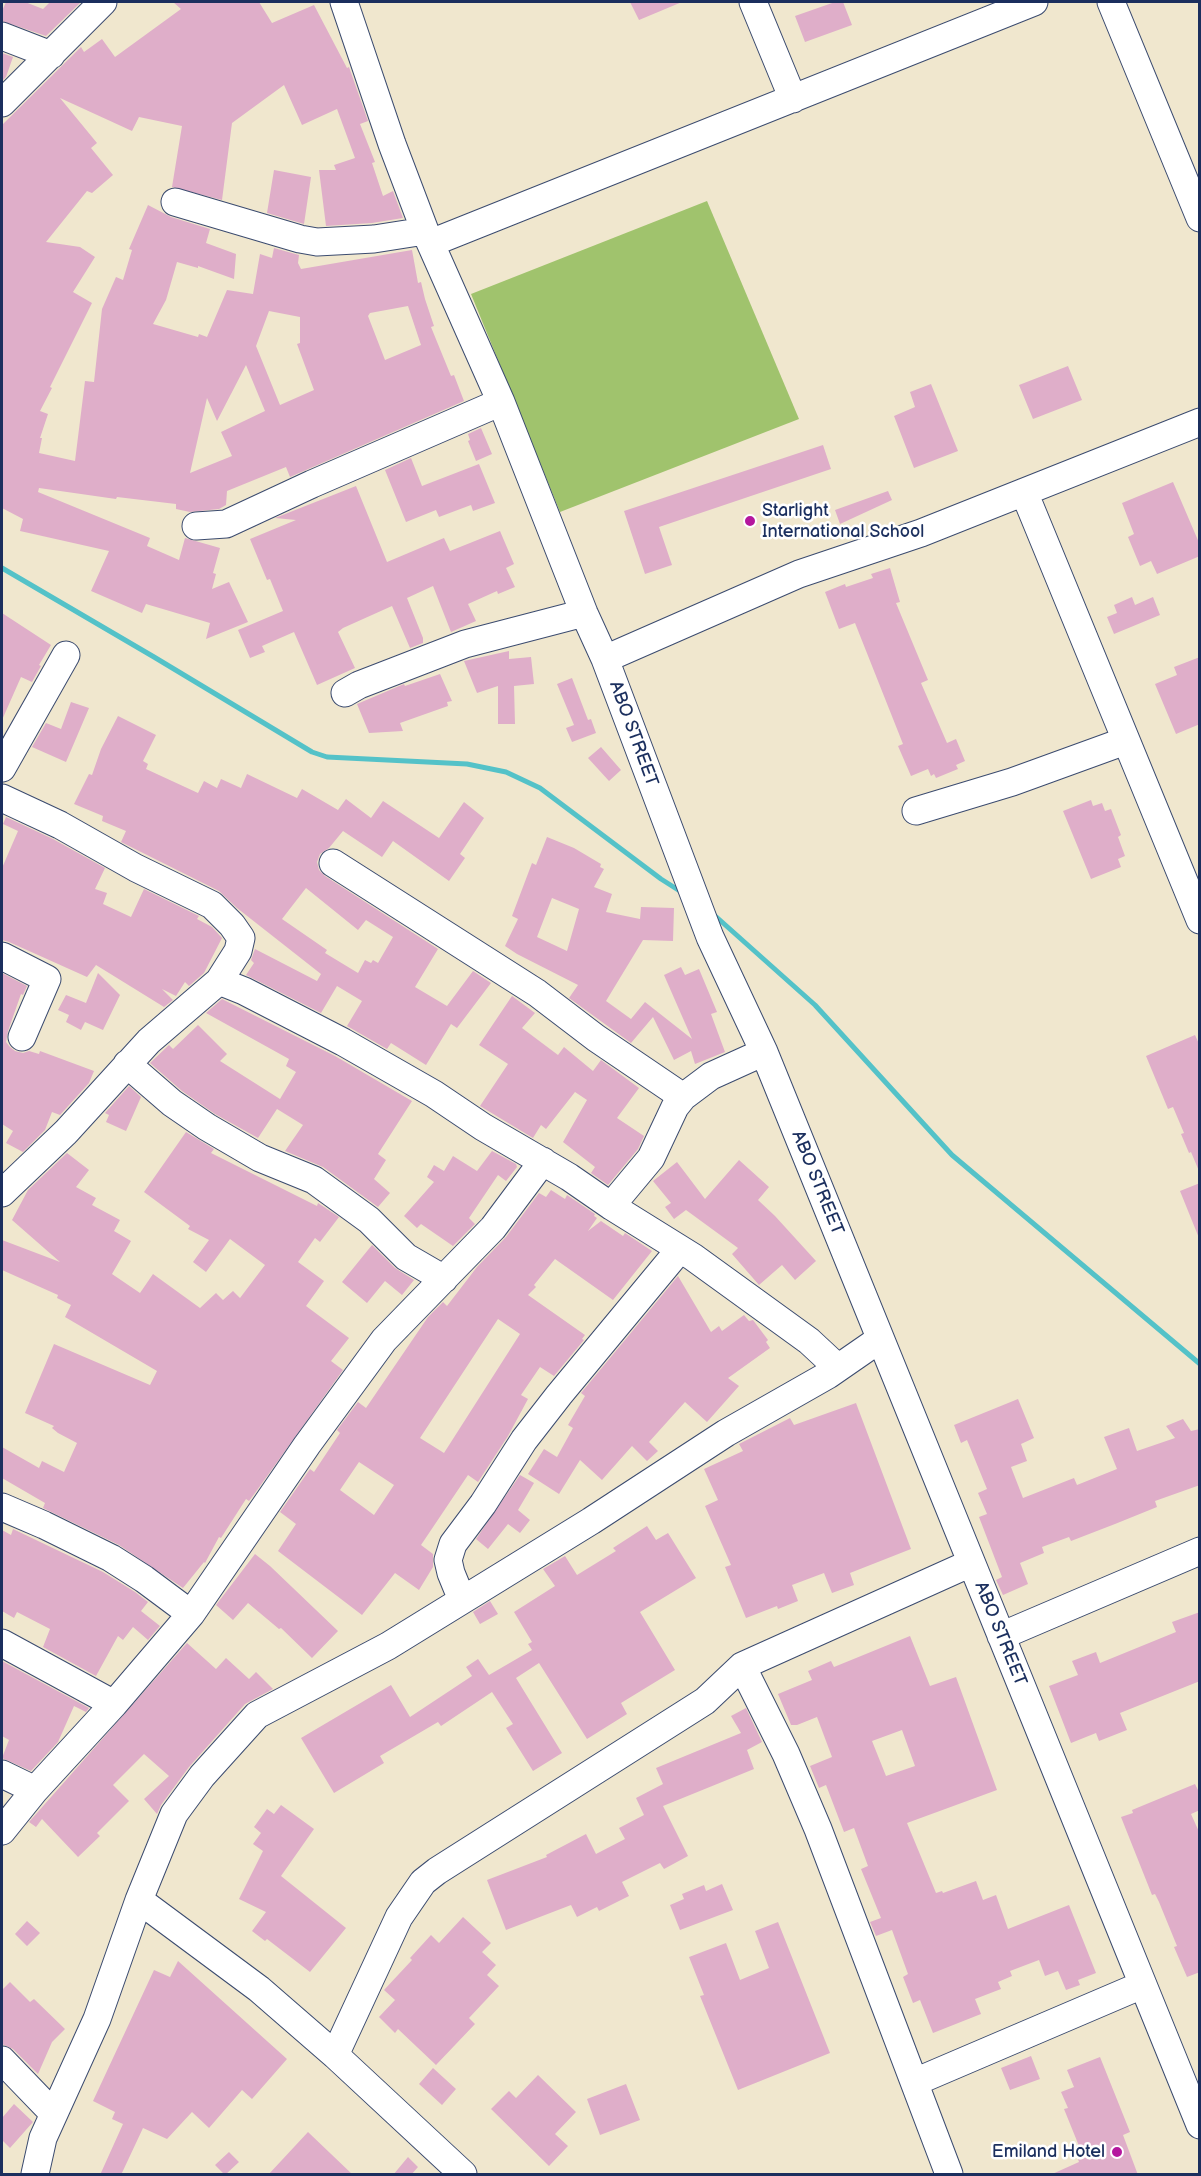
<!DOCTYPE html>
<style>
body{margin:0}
#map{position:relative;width:1201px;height:2176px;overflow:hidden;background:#f0e7ce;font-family:"Balsamiq Sans",sans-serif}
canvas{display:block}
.frame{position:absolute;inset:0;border:3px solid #1b2f5e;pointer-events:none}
</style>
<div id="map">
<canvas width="1201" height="2176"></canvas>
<div class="frame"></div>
</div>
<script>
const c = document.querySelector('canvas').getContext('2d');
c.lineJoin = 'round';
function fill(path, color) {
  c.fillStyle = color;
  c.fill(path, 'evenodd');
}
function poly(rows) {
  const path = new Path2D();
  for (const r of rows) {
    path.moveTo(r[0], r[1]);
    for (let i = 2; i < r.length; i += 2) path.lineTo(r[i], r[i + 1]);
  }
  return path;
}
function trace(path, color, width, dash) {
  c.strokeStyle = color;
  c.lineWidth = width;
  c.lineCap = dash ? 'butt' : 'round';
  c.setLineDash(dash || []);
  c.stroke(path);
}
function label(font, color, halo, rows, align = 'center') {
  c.font = font + ' "Balsamiq Sans",sans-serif';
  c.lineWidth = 5;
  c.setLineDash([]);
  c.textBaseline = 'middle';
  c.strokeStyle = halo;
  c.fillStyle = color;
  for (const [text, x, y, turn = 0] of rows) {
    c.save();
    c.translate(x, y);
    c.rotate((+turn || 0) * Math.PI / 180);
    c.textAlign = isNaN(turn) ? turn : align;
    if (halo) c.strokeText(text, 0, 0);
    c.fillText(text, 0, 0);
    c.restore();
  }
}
fill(poly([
 [707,201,799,419,560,512,471,294]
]), '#a0c36d');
trace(poly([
 [2,568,154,657,312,752,327,757,467,764,506,772,540,788,661,879,683,893],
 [713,914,815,1005,952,1155,1200,1364]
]), '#54c2c8', 5);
fill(poly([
 [6,2,25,2,43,9,50,2,81,2,46,36,2,21,2,11],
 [173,2,259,2,272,23,314,5,347,68,349,67,368,121,360,124,375,162,372,163,383,196,393,191,403,218,372,223,326,226,319,170,336,170,334,165,355,158,337,109,302,125,284,85,232,123,222,200,172,187,182,126,139,117,132,131,60,98,97,143,91,148,113,175,92,193,87,191,46,242,80,247,95,257,73,292,92,303,50,387,52,388,40,411,48,414,40,438,42,438,39,453,75,461,85,381,94,382,102,309,116,277,123,280,132,250,129,249,148,205,171,217,210,229,206,243,236,254,234,279,198,266,198,268,177,262,166,300,153,324,198,337,199,334,207,337,227,290,253,294,260,254,272,258,274,248,299,255,298,263,301,269,412,250,418,283,421,282,425,299,434,326,431,327,451,376,454,375,464,401,290,477,286,467,227,491,226,505,219,509,190,512,176,509,176,504,117,497,116,499,39,488,38,492,150,538,147,546,179,560,185,538,220,548,213,573,216,574,212,589,229,582,248,622,206,639,210,623,146,604,142,613,91,591,109,551,20,531,23,519,2,508,2,125,81,47,84,52,102,39,115,57,181,9],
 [408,306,421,345,385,360,368,316,370,313],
 [269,311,300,317,300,343,297,344,314,390,280,405,256,346],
 [246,365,265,411,221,432,232,456,190,473,207,398,217,421],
 [630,2,682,2,639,20],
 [835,2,843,2,852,25,805,42,795,16],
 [2,53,13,57,6,77,2,81],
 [274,170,311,177,304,224,267,213],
 [1068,366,1082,400,1033,419,1019,385],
 [931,384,958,451,914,468,894,416,915,407,910,392],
 [481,428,492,454,476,461,468,441,470,440,468,434],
 [823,445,831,469,659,527,672,565,645,574,624,511],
 [411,458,422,486,479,464,495,503,473,511,471,505,439,517,436,510,406,522,385,470],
 [1173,482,1200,545,1200,556,1157,574,1151,561,1140,566,1128,537,1134,534,1122,503],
 [356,486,387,562,444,538,450,551,500,531,514,564,506,568,515,587,498,594,497,591,468,604,476,621,451,632,433,586,407,598,423,638,423,643,410,648,392,606,343,628,338,632,355,668,317,685,294,632,262,646,265,652,250,658,238,630,283,611,270,579,267,580,250,539,296,520,275,518],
 [888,491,892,500,840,524,835,510],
 [890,568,900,602,896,603,928,680,921,683,947,743,956,739,965,761,956,765,958,769,936,778,934,774,931,776,928,769,911,776,898,746,903,744,855,623,839,629,825,592,845,584,846,587,873,578,871,574],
 [1132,597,1135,605,1153,597,1160,615,1114,634,1107,617,1117,613,1114,605],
 [2,613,51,645,39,665,41,666,32,682,21,677,2,720],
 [509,651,509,659,531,657,534,684,514,686,515,724,498,724,498,686,477,693,464,661],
 [1200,657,1200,724,1176,734,1155,684,1177,675,1174,667],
 [440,674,452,701,447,702,448,706,400,723,403,731,369,733,357,704,404,684,405,686],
 [572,678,588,720,591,719,596,733,572,742,566,728,574,725,557,684],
 [71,702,89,708,66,762,32,747,46,723,61,729],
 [118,716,156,735,143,761,148,764,146,769,198,793,204,781,217,788,221,779,241,788,247,774,297,798,302,789,338,810,346,799,371,818,383,801,439,838,464,802,484,818,460,854,465,858,449,881,393,841,382,857,343,831,329,848,320,854,317,862,319,870,325,876,438,949,415,987,447,1006,473,971,491,983,457,1028,451,1024,426,1065,391,1043,387,1049,347,1026,362,1001,337,986,321,1013,246,975,254,963,251,960,255,949,317,981,321,974,237,908,219,891,121,842,126,831,102,821,103,816,74,804,89,774,92,775,101,749],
 [306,888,358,930,366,920,393,937,378,963,373,960,371,963,365,960,358,973,325,953,327,950,282,919],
 [601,747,621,770,609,781,588,758],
 [1091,800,1093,806,1102,803,1105,811,1111,809,1121,835,1118,837,1125,856,1118,859,1121,867,1091,879,1063,811],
 [6,817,53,839,105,868,95,889,107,893,103,904,131,917,144,889,199,916,197,919,212,927,222,938,204,973,189,986,185,982,176,996,162,989,173,1000,164,1007,96,965,87,977,9,942,2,940,2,868,18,831,3,824],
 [547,837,574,848,601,864,600,867,604,869,594,887,612,894,606,912,640,919,641,907,674,908,673,941,643,940,606,1001,631,1019,645,1002,692,1039,664,975,681,967,685,975,699,969,717,1012,711,1014,725,1052,695,1064,691,1051,674,1060,653,1017,631,1043,569,998,578,985,517,954,505,946,518,919,512,916,532,863,536,865],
 [552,898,579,909,567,951,537,937],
 [2,973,27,986,23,995,21,994,8,1031,6,1042,10,1047,15,1051,23,1053,29,1051,39,1054,40,1051,94,1071,89,1083,60,1115,52,1112,45,1130,23,1152,6,1143,13,1131,2,1124],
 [98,973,120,995,103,1030,85,1022,81,1030,66,1022,69,1015,58,1010,66,995,86,1003],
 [512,996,535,1013,522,1028,558,1055,564,1047,593,1071,601,1060,639,1088,617,1118,644,1136,638,1149,608,1185,591,1173,595,1167,563,1142,587,1100,575,1092,546,1129,541,1125,533,1138,480,1106,508,1064,479,1045],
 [222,999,335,1056,412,1101,378,1154,386,1160,374,1179,390,1193,378,1207,323,1167,285,1151,303,1125,277,1109,258,1138,215,1114,182,1091,150,1063,169,1045,173,1049,198,1025,227,1054,220,1061,280,1099,296,1072,286,1066,289,1059,206,1013],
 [1195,1035,1200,1046,1199,1171,1191,1152,1189,1153,1181,1134,1184,1133,1173,1107,1168,1109,1146,1056],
 [129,1086,141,1097,126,1131,106,1122,109,1115,105,1113],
 [186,1132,214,1149,211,1153,317,1206,318,1203,339,1217,320,1242,315,1238,298,1262,324,1281,306,1306,349,1338,331,1361,343,1370,255,1493,249,1501,246,1499,221,1538,219,1537,205,1563,204,1562,183,1588,119,1545,43,1508,45,1503,2,1478,2,1447,39,1468,42,1461,64,1472,77,1443,58,1433,52,1428,54,1426,25,1413,54,1344,150,1385,157,1371,65,1317,71,1305,57,1298,58,1295,2,1270,2,1240,60,1262,12,1220,28,1190,67,1153,89,1170,76,1187,96,1198,92,1205,120,1220,114,1231,131,1241,112,1274,140,1293,153,1274,200,1308,216,1293,223,1300,233,1291,240,1298,265,1265,230,1239,206,1272,193,1262,209,1240,188,1229,190,1226,144,1192],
 [492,1151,516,1164,517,1167,506,1181,498,1175,469,1218,475,1224,453,1246,421,1224,417,1228,404,1216,434,1182,427,1177,434,1165,444,1171,453,1156,477,1171],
 [739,1160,769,1187,758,1200,775,1216,816,1261,795,1280,782,1265,759,1285,732,1254,738,1248,686,1210,674,1219,665,1207,671,1203,653,1181,677,1162,705,1199],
 [1200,1183,1200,1238,1199,1238,1180,1191],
 [551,1190,565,1199,567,1195,595,1214,594,1216,597,1218,588,1231,601,1221,623,1236,625,1233,652,1251,613,1300,555,1259,534,1285,536,1287,528,1295,585,1335,582,1339,584,1340,554,1376,540,1367,521,1395,528,1399,508,1436,478,1482,468,1475,421,1545,433,1554,433,1567,419,1590,395,1573,362,1615,278,1551,296,1524,280,1512,310,1469,314,1472,340,1433,337,1430,358,1402,366,1408,428,1317,443,1302,447,1306,477,1267,506,1237,539,1193,546,1197],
 [498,1319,520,1334,444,1453,420,1438],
 [359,1462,394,1485,374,1515,340,1490],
 [372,1245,395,1268,414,1280,402,1295,385,1281,367,1303,342,1282],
 [678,1276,711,1332,719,1326,722,1331,744,1315,749,1321,753,1320,768,1340,766,1342,770,1348,728,1378,739,1386,707,1422,685,1402,649,1442,658,1451,647,1461,632,1446,602,1480,580,1460,559,1494,528,1474,544,1449,557,1457,573,1428,568,1425,585,1396,581,1393],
 [1018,1399,1034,1438,1021,1444,1027,1461,1011,1467,1023,1498,1074,1478,1077,1485,1117,1469,1104,1437,1129,1428,1137,1451,1175,1438,1166,1426,1183,1419,1191,1431,1200,1429,1200,1485,1155,1501,1157,1507,1115,1524,1071,1541,1069,1537,1042,1547,1044,1553,1020,1563,1028,1584,1003,1595,996,1580,1002,1577,979,1517,987,1514,978,1493,987,1489,967,1440,961,1443,954,1425],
 [856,1403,911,1549,850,1573,854,1585,832,1593,824,1573,792,1585,798,1601,778,1609,777,1606,746,1618,725,1567,731,1565,705,1506,718,1500,704,1469,743,1451,739,1444,790,1418,794,1425],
 [520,1475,534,1483,518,1510,530,1520,520,1533,508,1524,488,1549,476,1539],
 [647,1526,656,1540,668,1533,696,1578,640,1612,675,1670,621,1703,627,1714,587,1739,539,1663,516,1678,562,1753,533,1771,506,1728,513,1724,492,1692,441,1726,438,1722,380,1756,384,1763,334,1793,301,1738,391,1685,410,1717,472,1676,466,1667,478,1659,489,1675,532,1650,528,1644,532,1642,514,1612,555,1586,543,1569,565,1556,577,1575,616,1551,613,1548],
 [13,1529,103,1572,135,1592,148,1602,141,1611,160,1626,148,1640,133,1627,123,1640,118,1636,96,1676,43,1647,50,1629,17,1612,14,1618,2,1611,2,1530,11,1535],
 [255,1554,270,1566,338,1631,312,1658,281,1628,279,1629,248,1603,233,1620,216,1605],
 [490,1601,498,1614,480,1624,473,1612],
 [1200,1612,1200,1681,1120,1713,1127,1730,1099,1741,1096,1733,1071,1743,1049,1686,1078,1675,1072,1661,1096,1652,1100,1663,1176,1632,1172,1622],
 [910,1636,930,1686,956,1677,997,1790,907,1823,936,1893,942,1891,943,1893,976,1881,983,1900,996,1895,1008,1929,1069,1905,1096,1973,1078,1980,1080,1985,1066,1990,1058,1971,1045,1976,1039,1960,1010,1971,1012,1976,998,1982,1001,1989,975,1999,981,2014,933,2033,920,2000,913,2003,903,1977,908,1974,892,1930,876,1936,870,1922,881,1918,861,1869,868,1866,854,1828,844,1832,826,1785,819,1788,810,1766,832,1757,817,1717,797,1725,791,1725,778,1694,812,1680,808,1671,831,1661,834,1667],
 [902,1730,915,1766,886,1776,872,1741],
 [187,1643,216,1669,226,1658,249,1679,256,1672,273,1689,245,1704,189,1767,161,1805,157,1814,144,1799,169,1776,144,1754,113,1785,129,1801,97,1833,100,1836,78,1857,42,1819,36,1827,29,1822],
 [2,1661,89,1708,86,1712,74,1706,58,1742,31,1771,2,1758,9,1740,2,1736],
 [746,1708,762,1742,747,1750,754,1769,663,1806,688,1856,664,1869,660,1863,622,1882,629,1896,599,1911,597,1907,577,1917,571,1905,506,1930,487,1880,547,1857,546,1855,586,1834,596,1854,625,1839,619,1828,644,1815,636,1798,663,1784,656,1768,741,1733,731,1716],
 [1195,1784,1200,1794,1200,1810,1191,1814,1200,1834,1200,1972,1187,1977,1174,1947,1177,1946,1159,1902,1155,1894,1152,1895,1121,1817,1133,1813,1132,1810],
 [281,1805,314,1829,281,1876,346,1928,310,1972,267,1939,265,1941,252,1931,266,1912,239,1899,263,1851,253,1844,261,1833,254,1827,267,1809,274,1814],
 [722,1884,733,1910,680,1930,670,1905,684,1899,682,1894,704,1885,706,1891],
 [463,1917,491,1943,482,1952,496,1965,487,1975,499,1986,469,2018,475,2024,436,2065,398,2029,395,2033,379,2017,395,2000,384,1990,412,1960,410,1958,431,1935,439,1943],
 [27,1921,40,1933,27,1946,15,1934],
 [778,1922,830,2053,738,2090,700,1996,704,1995,689,1957,726,1943,740,1980,769,1968,755,1931],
 [178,1961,287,2059,252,2099,242,2090,209,2128,192,2112,167,2139,143,2128,121,2175,100,2175,123,2124,112,2119,115,2112,93,2101,154,1970,170,1977],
 [10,1982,30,2002,34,1999,65,2029,52,2042,38,2074,13,2049,2,2044,2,1990],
 [1031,2056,1040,2079,1010,2090,1001,2068],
 [1100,2057,1130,2132,1123,2135,1138,2175,1050,2175,1079,2162,1074,2148,1079,2146,1064,2109,1068,2108,1061,2092,1074,2087,1067,2070],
 [433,2068,456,2089,442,2105,419,2084],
 [538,2075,576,2112,555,2134,568,2146,549,2166,491,2109,509,2091,516,2098],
 [626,2084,640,2120,600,2135,587,2099],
 [14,2104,33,2122,10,2148,2,2140,2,2118],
 [308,2132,353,2175,268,2175],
 [229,2152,239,2162,225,2175,215,2165],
 [408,2157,418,2167,411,2175,393,2175]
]), '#dfaec9');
const minor = poly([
 [344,2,392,144,425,231,501,402,584,613,605,659,710,937,764,1052,1200,2125],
 [753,2,793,99],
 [1111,2,1200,218],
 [2,36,51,55],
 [2,103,103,2],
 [175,202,300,239,317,242,374,239,425,231],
 [431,243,1034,2],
 [1024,492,1200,920],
 [196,526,226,524,312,484,501,402],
 [605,659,799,574,921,533,1200,422],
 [345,693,359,685,465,644,584,613],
 [2,768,66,655],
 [2,798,60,825,136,868,212,905,232,925,241,938,238,951,219,981,149,1041,66,1132,2,1193],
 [916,811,1012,782,1125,741],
 [333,863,537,993,596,1038,683,1097],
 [2,956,47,979,22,1037],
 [219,981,244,991,343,1042,434,1094,483,1127,569,1177,611,1206,693,1257,809,1341,838,1368],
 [127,1064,172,1103,207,1127,260,1158,314,1180,369,1220,406,1257,444,1279],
 [611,1206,651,1158,675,1107,683,1097,711,1076,764,1052],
 [2,1507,44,1525,111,1558,144,1579,191,1614],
 [462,1600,451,1573,448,1560,453,1544,483,1504,524,1440,559,1395,680,1249],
 [1001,1636,1200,1551],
 [2,1643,114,1704],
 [742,1666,786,1754,818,1829,949,2174],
 [2,1774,35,1790],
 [2,1831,35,1790,114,1704,191,1614,307,1445,384,1340,493,1228,543,1161],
 [139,1900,259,1989,335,2055,463,2174],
 [335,2055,399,1917,423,1882,437,1871,705,1701,742,1666,971,1563],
 [2,2060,53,2113],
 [915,2082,1142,1985],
 [35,2174,43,2138,97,2019,139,1900,174,1814,202,1776,257,1715,388,1646,591,1521,726,1433,828,1375,880,1339]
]);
trace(minor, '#3b4b6f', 29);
trace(minor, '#fff', 27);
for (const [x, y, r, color] of [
 [750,521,6,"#b5179e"],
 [1117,2152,6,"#b5179e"]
]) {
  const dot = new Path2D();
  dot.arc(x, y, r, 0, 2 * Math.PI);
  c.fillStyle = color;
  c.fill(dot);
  trace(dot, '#fff', 2);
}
label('18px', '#1b2f5e', '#fff', [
 ["Starlight",762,511],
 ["International School",762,532],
 ["Emiland Hotel",1105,2152,"right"]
], 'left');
label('18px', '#1b2f5e', '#fff', [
 ["ABO STREET",633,734,70],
 ["ABO STREET",817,1183,68],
 ["ABO STREET",1000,1634,68]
]);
</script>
